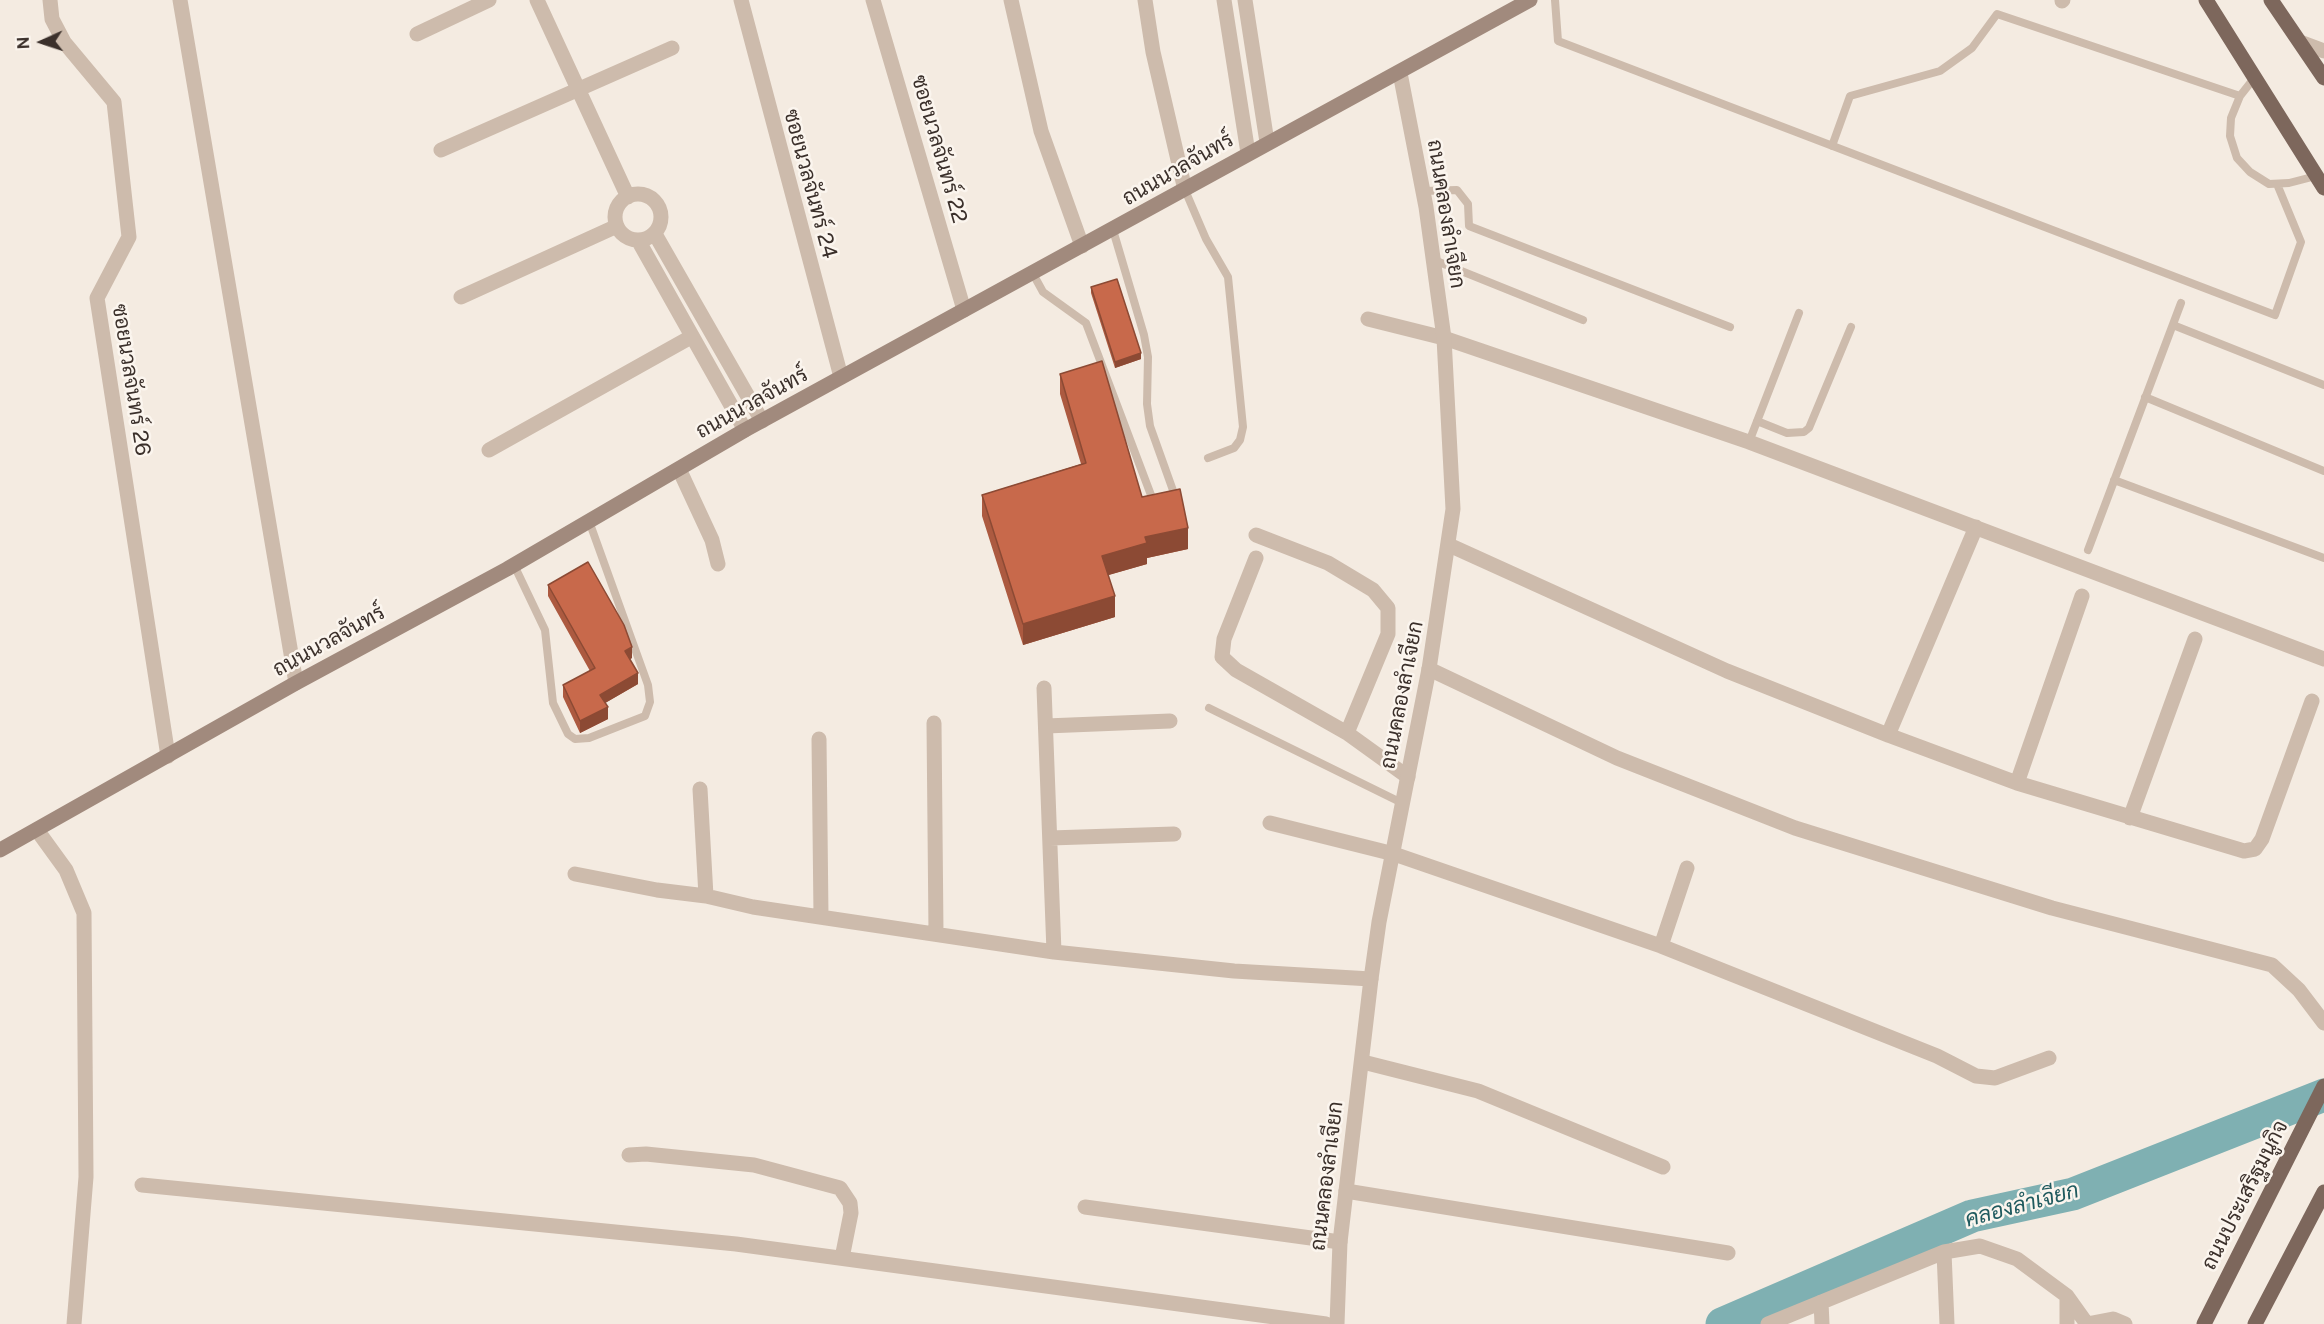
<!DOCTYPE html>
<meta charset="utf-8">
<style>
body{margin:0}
#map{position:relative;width:2324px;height:1324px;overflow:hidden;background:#f4ebe1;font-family:"Public Sans",sans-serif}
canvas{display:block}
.north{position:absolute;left:12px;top:12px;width:60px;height:60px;-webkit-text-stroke:4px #fbf5ee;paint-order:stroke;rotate:267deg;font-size:16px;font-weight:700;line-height:24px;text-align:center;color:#3b302b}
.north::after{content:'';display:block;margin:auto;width:21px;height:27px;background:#3b302b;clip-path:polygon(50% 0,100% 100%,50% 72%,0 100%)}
</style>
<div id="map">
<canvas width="2324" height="1324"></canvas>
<div class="north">N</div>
</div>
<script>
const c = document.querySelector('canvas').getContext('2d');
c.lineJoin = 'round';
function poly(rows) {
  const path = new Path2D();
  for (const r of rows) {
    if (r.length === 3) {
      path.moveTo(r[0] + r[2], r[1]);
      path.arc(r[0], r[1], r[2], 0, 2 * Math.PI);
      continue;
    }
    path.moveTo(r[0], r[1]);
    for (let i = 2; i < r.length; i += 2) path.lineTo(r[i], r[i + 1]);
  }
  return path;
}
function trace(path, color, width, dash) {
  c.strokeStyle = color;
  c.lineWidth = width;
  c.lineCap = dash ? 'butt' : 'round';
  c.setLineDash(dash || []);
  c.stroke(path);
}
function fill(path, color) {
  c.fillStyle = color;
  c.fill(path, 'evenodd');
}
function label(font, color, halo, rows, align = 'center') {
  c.font = font + ' "Public Sans",Sarabun,sans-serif';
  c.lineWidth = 5;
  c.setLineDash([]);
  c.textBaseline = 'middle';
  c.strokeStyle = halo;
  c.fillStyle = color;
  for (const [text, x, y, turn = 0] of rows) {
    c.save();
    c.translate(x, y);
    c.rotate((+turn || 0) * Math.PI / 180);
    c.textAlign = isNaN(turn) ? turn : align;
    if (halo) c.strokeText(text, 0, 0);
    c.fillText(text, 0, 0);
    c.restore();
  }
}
trace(poly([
 [1722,1324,1972,1216,2073,1194,2324,1095]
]), '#7fb0b2', 33);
trace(poly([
 [1555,0,1558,41,2275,315,2301,242,2277,184],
 [2255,77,2240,96,2231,118,2230,136,2237,158,2250,172,2269,184,2289,183,2316,176],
 [1832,146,1850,96,1940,71,1972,48,1997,14,2240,96],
 [1185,190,1206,239,1228,277,1243,427,1240,440,1234,448,1208,458],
 [1424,191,1457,190,1468,204,1469,226,1730,327],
 [1113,230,1144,335,1148,357,1147,404,1150,426,1175,496,1173,497],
 [1434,260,1583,320],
 [1032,272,1043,292,1086,323,1154,503],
 [2173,325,2324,385],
 [2145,397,2324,471],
 [1757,421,1787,433,1804,432,1809,428,1851,327],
 [1749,442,1799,313],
 [2114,480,2324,558],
 [2088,550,2181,303],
 [514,565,545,630,553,703,568,734,575,739,589,738,645,716,650,702,648,685,589,521],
 [1209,708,1402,803]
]), '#cdbbac', 8);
trace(poly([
 [50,0,52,19,64,42,114,102,129,237,97,298,168,756],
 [180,0,296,683],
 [537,0,628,197],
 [741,0,841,377],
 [873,0,964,310],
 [1011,0,1041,131,1082,246],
 [1145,0,1153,52,1185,190],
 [1224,0,1248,153],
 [1245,0,1267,142],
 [2062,1,2063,0],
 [417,34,489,0],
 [2300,42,2324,51],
 [441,150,672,48],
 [638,217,23],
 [655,234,762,421],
 [638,240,745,430],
 [461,297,617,226],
 [1368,319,1444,338,1749,442,2324,659],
 [489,450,691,337],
 [679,469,712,540,718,564],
 [1256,535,1328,563,1373,590,1388,608,1388,634,1347,733,1408,777],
 [1449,545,1727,671,1888,735,2017,783,2244,851,2255,849,2262,839,2312,701],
 [1256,558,1224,639,1222,657,1236,670,1347,733],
 [1429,669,1617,758,1795,828,2052,908,2272,965,2299,990,2324,1023],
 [1044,688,1054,952],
 [934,723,936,933],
 [1046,726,1170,721],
 [1888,735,1976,527],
 [819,739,821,916],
 [2017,783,2082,596],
 [700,789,706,896],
 [2130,818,2195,639],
 [1270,823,1394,854,1661,946,1937,1056,1976,1076,1995,1078,2049,1058],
 [37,830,66,870,84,913,86,1177,74,1324],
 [1050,838,1174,834],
 [575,874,657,890,706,896,753,907,1054,952,1234,971,1371,979],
 [1661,946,1687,868],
 [1363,1062,1478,1091,1663,1167],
 [629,1155,646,1154,754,1165,840,1188,850,1203,851,1213,842,1258],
 [142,1185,736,1244,1326,1324],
 [1346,1191,1728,1253],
 [1085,1207,1340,1242],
 [1944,1252,1947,1324],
 [2067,1296,2067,1324],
 [1821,1302,1822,1324],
 [1768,1324,1944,1252,1980,1246,2017,1259,2067,1296,2087,1324],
 [2087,1324,2113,1319,2125,1324]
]), '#cdbbac', 15);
trace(poly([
 [1337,1324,1340,1242,1371,979,1379,922,1429,669,1453,509,1444,338,1426,207,1400,73]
]), '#cdbbac', 15);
trace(poly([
 [0,850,296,683,507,569,745,430,1530,0]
]), '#a18a7d', 15);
trace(poly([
 [2206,0,2324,188],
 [2271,0,2324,78],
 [2204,1324,2324,1086],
 [2255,1324,2324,1192]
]), '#7d675c', 15);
fill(poly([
 [1091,287,1141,359,1115,368,1091,293],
 [1060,374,1142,497,1188,549,1147,558,1147,564,1108,575,1115,617,1023,645,982,516,982,495,1081,464,1060,394],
 [548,585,632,658,630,659,638,684,605,703,608,719,580,733,563,697,563,685,590,671,548,596]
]), '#ac5a40');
fill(poly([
 [1141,353,1141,359,1115,368,1115,362],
 [1188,528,1188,549,1147,558,1147,564,1102,577,1102,556,1145,537],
 [1115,596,1115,617,1023,645,1023,624],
 [632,647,632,658,625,662,625,651],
 [638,673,638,684,600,706,600,695],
 [608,707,608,719,580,733,580,721]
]), '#8c4a34');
const building = poly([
 [1117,279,1141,353,1115,362,1091,287,1117,279],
 [1102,361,1142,497,1180,489,1188,528,1145,537,1147,543,1102,556,1115,596,1023,624,982,495,1086,463,1060,374,1102,361],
 [588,562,624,625,632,647,625,651,638,673,600,695,608,707,580,721,563,685,595,668,548,585,588,562]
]);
fill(building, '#c8694b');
trace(building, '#8c4a34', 1.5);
label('21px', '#3b302b', '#fbf5ee', [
 ["ซอยนวลจันทร์ 22",939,149,74],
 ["ถนนนวลจันทร์",1178,169,-30],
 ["ซอยนวลจันทร์ 24",810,184,75],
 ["ถนนคลองลำเจียก",1446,214,81],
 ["ซอยนวลจันทร์ 26",131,380,81],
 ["ถนนนวลจันทร์",752,403,-29],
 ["ถนนนวลจันทร์",329,641,-29],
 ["ถนนคลองลำเจียก",1402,695,-79],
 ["ถนนคลองลำเจียก",1327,1176,-83],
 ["ถนนประเสริฐมนูกิจ",2245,1195,-63]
]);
label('italic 22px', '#1f5a5e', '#fbf5ee', [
 ["คลองลำเจียก",2022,1205,-15]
]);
</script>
